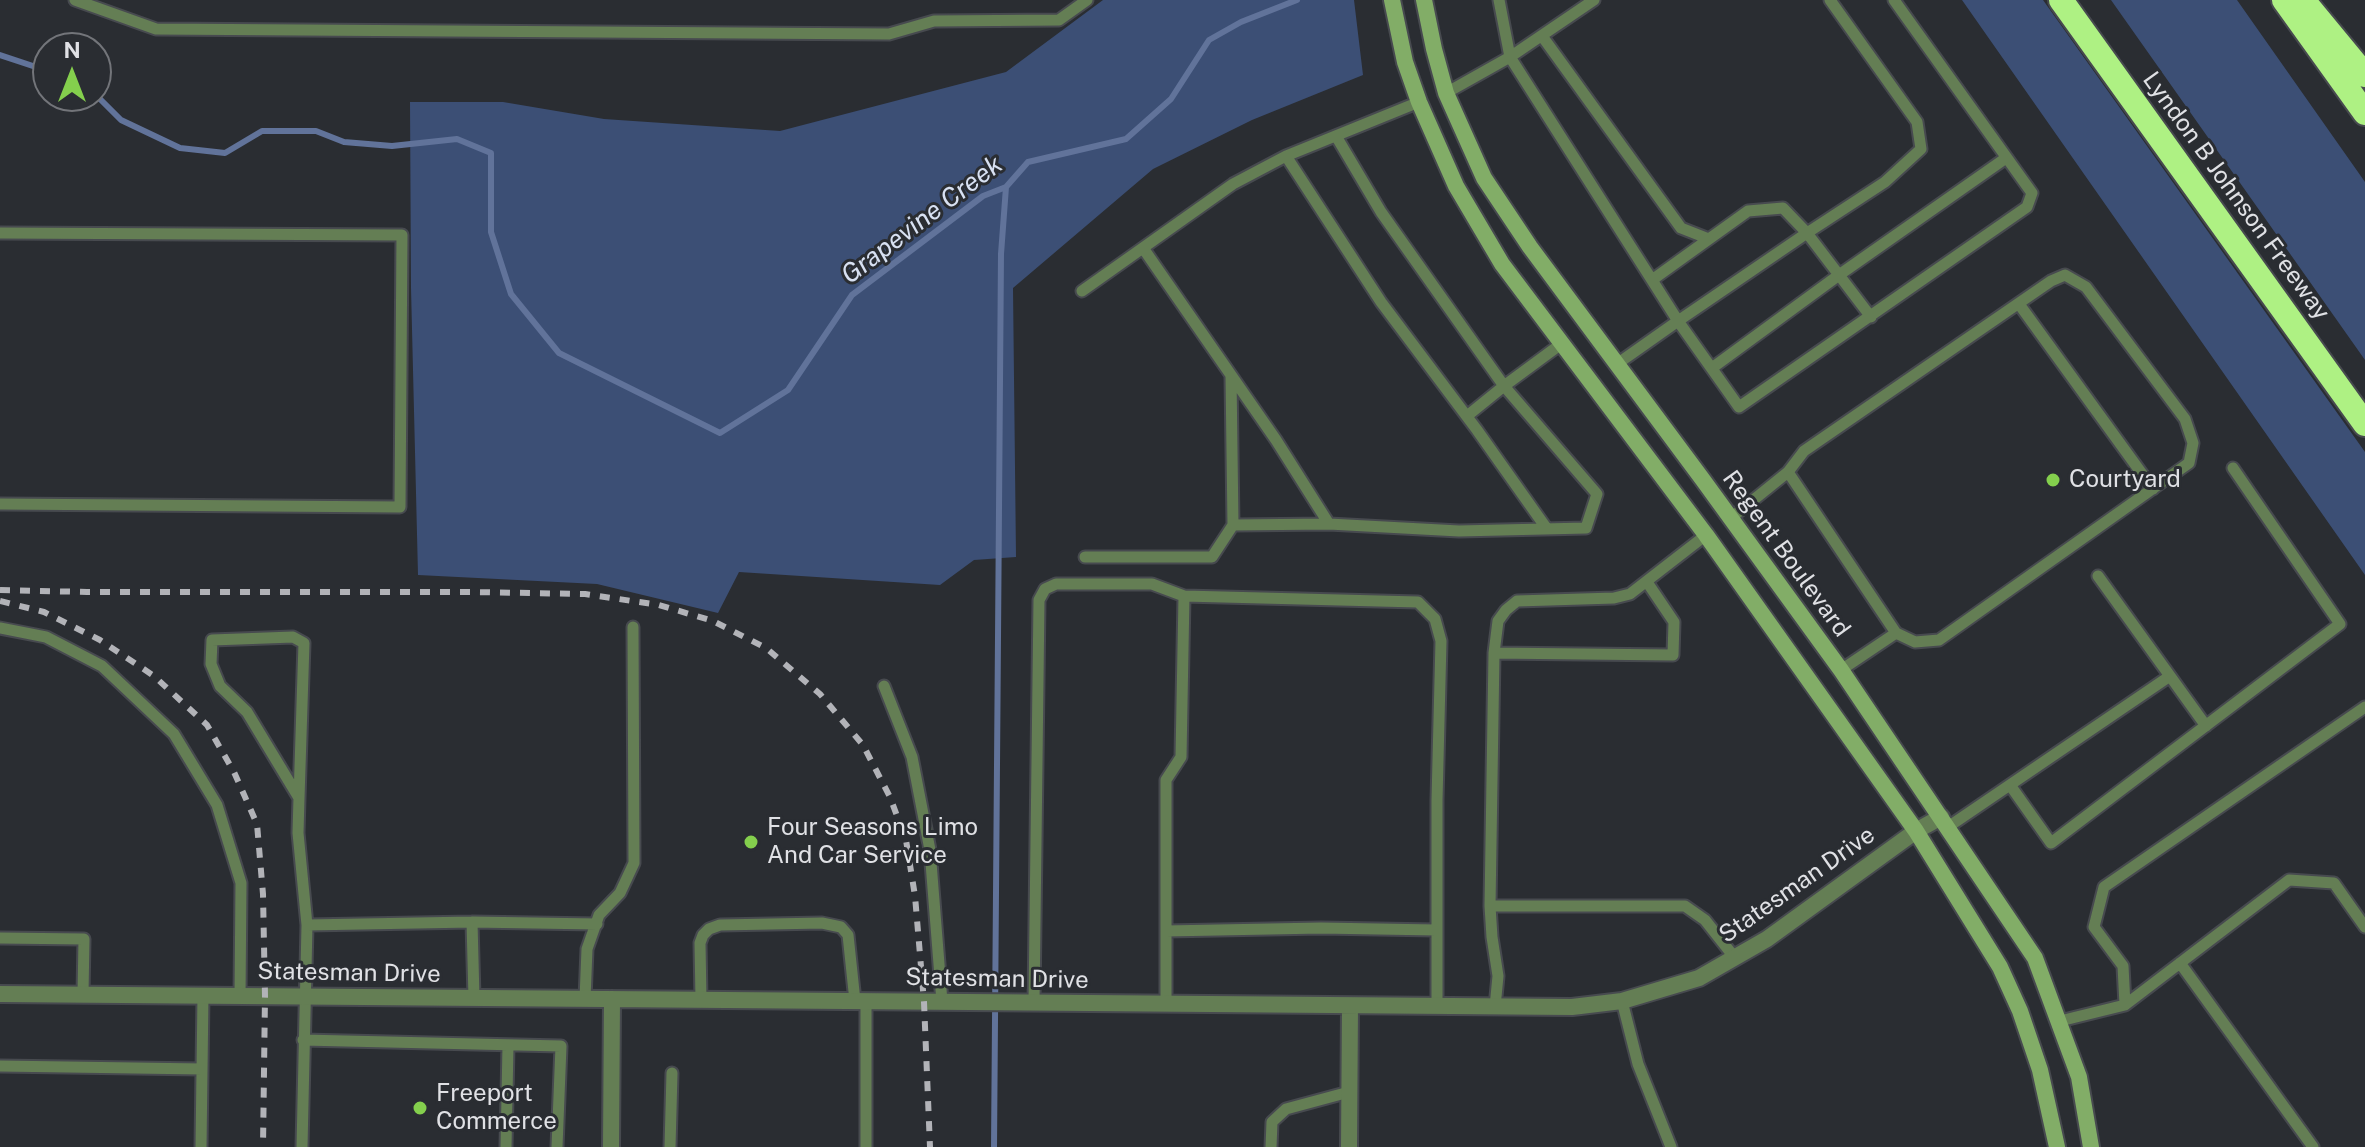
<!DOCTYPE html>
<style>
body{margin:0}
#map{position:relative;width:2365px;height:1147px;overflow:hidden;background:#2a2d32;font-family:"Public Sans",sans-serif}
canvas{display:block}
.north{position:absolute;left:32px;top:32px;width:80px;height:80px;box-sizing:border-box;background:#2a2d32;border:2px solid #73757a;border-radius:50%;rotate:0deg;font-size:22px;font-weight:700;line-height:32px;text-align:center;color:#e0e1e5}
.north::after{content:'';display:block;margin:auto;width:28px;height:36px;background:#84cf4d;clip-path:polygon(50% 0,100% 100%,50% 72%,0 100%)}
</style>
<div id="map">
<canvas width="2365" height="1147"></canvas>
<div class="north">N</div>
</div>
<script>
const c = document.querySelector('canvas').getContext('2d');
c.lineJoin = 'round';
function fill(path, color) {
  c.fillStyle = color;
  c.fill(path, 'evenodd');
}
function poly(rows) {
  const path = new Path2D();
  for (const r of rows) {
    path.moveTo(r[0], r[1]);
    for (let i = 2; i < r.length; i += 2) path.lineTo(r[i], r[i + 1]);
  }
  return path;
}
function trace(path, color, width, dash) {
  c.strokeStyle = color;
  c.lineWidth = width;
  c.lineCap = dash ? 'butt' : 'round';
  c.setLineDash(dash || []);
  c.stroke(path);
}
function label(font, color, halo, rows, align = 'center') {
  c.font = font + ' "Public Sans",sans-serif';
  c.lineWidth = 6;
  c.setLineDash([]);
  c.textBaseline = 'middle';
  c.strokeStyle = halo;
  c.fillStyle = color;
  for (const [text, x, y, turn = 0] of rows) {
    c.save();
    c.translate(x, y);
    c.rotate((+turn || 0) * Math.PI / 180);
    c.textAlign = isNaN(turn) ? turn : align;
    if (halo) c.strokeText(text, 0, 0);
    c.fillText(text, 0, 0);
    c.restore();
  }
}
fill(poly([
 [1103,0,1354,0,1363,75,1252,120,1153,169,1013,288,1016,557,974,560,940,585,739,572,718,613,597,584,418,575,411,288,410,102,503,102,604,119,780,131,1006,72],
 [1962,0,2043,0,2365,452,2365,575],
 [2111,0,2237,0,2365,182,2365,360]
]), '#3c4f75');
trace(poly([
 [0,55,48,71],
 [96,95,121,120,180,148,225,153,262,131,316,131,344,142,392,146,457,139,491,153,491,232,511,294,559,353,720,433,788,390,852,295,983,196,1006,187,1028,162,1126,139,1171,99,1209,40,1241,22,1297,0],
 [994,1147,1001,254,1006,187]
]), '#61739a', 6);
const lane = poly([
 [75,0,156,29,889,34,934,21,1059,20,1087,0],
 [1594,0,1510,57,1678,321,1807,233,1871,317],
 [1542,36,1681,228,1709,239,1748,211,1783,208,1807,233,1885,182,1921,149,1917,122,1830,0],
 [1446,93,1510,57,1499,0],
 [1336,136,1381,212,1504,386,1467,416],
 [1286,156,1381,302,1477,430,1547,529],
 [0,233,402,235,400,507,0,504],
 [1143,248,1276,440,1329,524,1459,531,1586,528,1597,494,1504,386,1561,344],
 [1652,280,1709,239],
 [1082,291,1233,184,1286,156,1419,102],
 [2019,304,2153,489],
 [1617,364,1678,321,1739,407,2027,207,2032,193,1894,0],
 [1712,368,1839,275,2006,158],
 [1231,376,1233,525,1329,524],
 [1788,472,1896,633],
 [1731,518,1788,472,1804,451,2051,281,2065,275,2086,287,2185,419,2193,443,2189,463,1939,640,1915,642,1896,633,1841,670],
 [1085,557,1212,557,1233,525],
 [2098,576,2206,726],
 [0,628,46,637,102,666,174,734,217,805,241,883,240,996],
 [1494,653,1673,655,1674,622,1647,582],
 [884,686,912,757,930,850,942,1002],
 [2010,785,2051,843,2340,624,2233,468],
 [299,798,304,643,293,637,212,640,211,664,220,686,247,712,299,798,298,833,307,925,302,1147],
 [1948,827,2170,676],
 [1490,906,1685,906,1705,920,1735,958],
 [472,922,474,998],
 [307,925,472,922,597,924],
 [1166,931,1321,928,1436,930],
 [0,938,84,939,83,994],
 [2180,963,2313,1147],
 [585,999,587,949,599,915,620,893,634,863,633,627],
 [701,1000,700,943,703,935,709,929,720,925,822,923,841,927,848,935,855,1001],
 [1622,1001,1638,1064,1671,1147],
 [1034,1003,1039,600,1045,589,1056,584,1152,584,1184,596],
 [1166,1004,1166,780,1181,757,1184,596,1418,602,1435,619,1441,641,1437,800,1437,1007],
 [2125,1005,2123,966,2094,927,2104,887,2365,707],
 [1495,1007,1498,976,1492,937,1490,906,1494,653,1498,621,1506,610,1517,601,1614,598,1630,594,1706,535],
 [2060,1021,2125,1005,2289,880,2334,883,2365,927],
 [303,1040,561,1046,557,1147],
 [0,1066,202,1069],
 [201,1147,203,995],
 [506,1147,508,1045],
 [670,1147,672,1073],
 [866,1147,866,1001],
 [1271,1147,1272,1122,1286,1109,1349,1092]
]);
const street = poly([
 [0,994,1572,1007,1622,1001,1699,978,1767,939,1916,831,1941,817],
 [611,1147,612,999],
 [1349,1147,1350,1006]
]);
const secondary = poly([
 [1392,0,1405,62,1419,102,1456,186,1502,264,1706,535,1916,831,2000,967,2020,1011,2040,1070,2057,1147],
 [1424,0,1434,49,1446,93,1484,178,1530,247,1703,480,1841,670,2035,958,2079,1077,2091,1147]
]);
const highway = poly([
 [2061,0,2365,424],
 [2284,0,2365,113],
 [2303,0,2365,75]
]);
trace(lane, '#474a4f', 15);
trace(street, '#474a4f', 20);
trace(secondary, '#474a4f', 20);
trace(highway, '#474a4f', 28);
trace(lane, '#647e54', 11);
trace(street, '#647e54', 16);
trace(secondary, '#82ad67', 16);
trace(highway, '#aef183', 24);
trace(poly([
 [0,590,87,592,471,592,585,594,659,605,713,621,766,648,820,694,863,745,890,797,906,840,915,896,924,1002,930,1147],
 [0,601,44,612,100,640,154,676,207,725,234,772,257,824,263,894,265,996,263,1147]
]), '#b2b3b8', 6, [10, 10]);
for (const [x, y, r, color] of [
 [2053,480,8,"#84cf4d"],
 [751,842,8,"#84cf4d"],
 [420,1108,8,"#84cf4d"]
]) {
  const dot = new Path2D();
  dot.arc(x, y, r, 0, 2 * Math.PI);
  c.fillStyle = color;
  c.fill(dot);
  trace(dot, '#2a2d32', 3);
}
label('24px', '#e0e1e5', '#2a2d32', [
 ["Lyndon B Johnson Freeway",2236,196,54],
 ["Regent Boulevard",1786,554,54],
 ["Statesman Drive",1797,885,-35],
 ["Statesman Drive",349,973,1],
 ["Statesman Drive",997,979,1]
]);
label('24px', '#e0e1e5', '#2a2d32', [
 ["Courtyard",2069,480],
 ["Four Seasons Limo",767,828],
 ["And Car Service",767,856],
 ["Freeport",436,1094],
 ["Commerce",436,1122]
], 'left');
label('italic 26px', '#d8e1f2', '#2a2d32', [
 ["Grapevine Creek",922,220,-37]
]);
</script>
